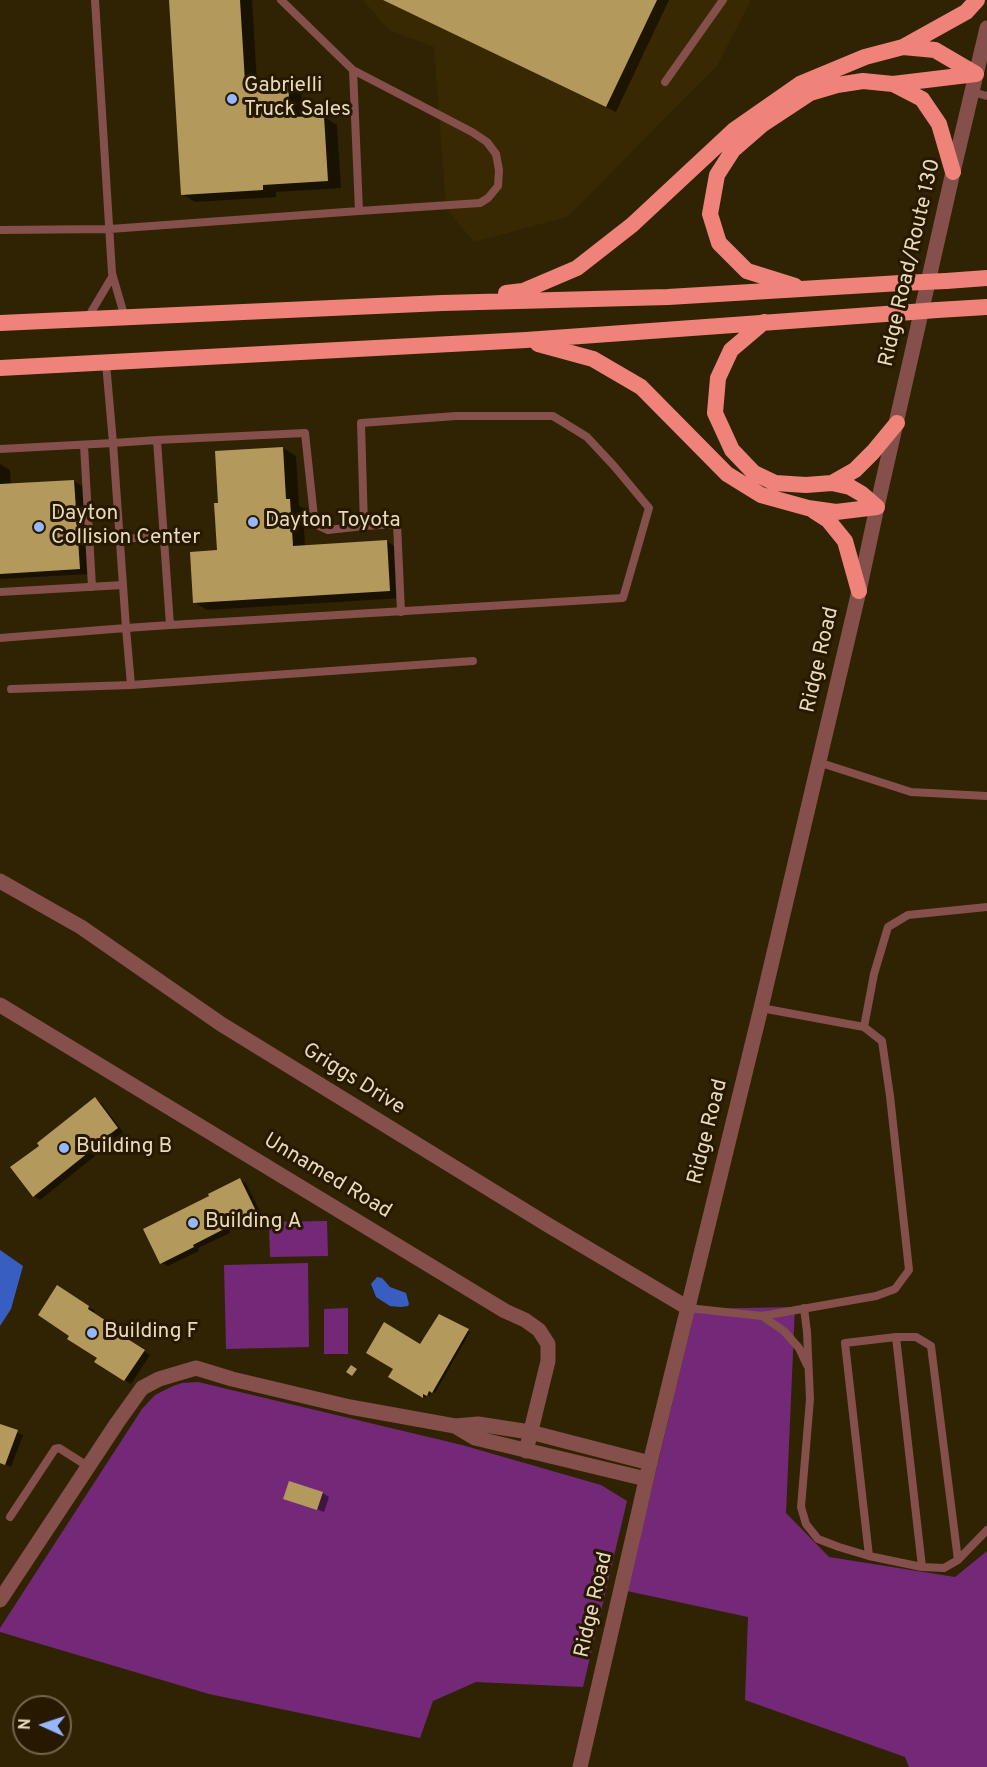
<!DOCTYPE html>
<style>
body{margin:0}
#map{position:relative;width:987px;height:1767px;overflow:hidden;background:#302303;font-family:Overpass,sans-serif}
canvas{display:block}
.north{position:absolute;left:12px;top:1695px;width:60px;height:60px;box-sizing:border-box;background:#261900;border:2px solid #74664c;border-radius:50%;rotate:273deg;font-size:16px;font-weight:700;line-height:24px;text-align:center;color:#e8dabd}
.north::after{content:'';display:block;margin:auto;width:21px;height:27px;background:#96b6fd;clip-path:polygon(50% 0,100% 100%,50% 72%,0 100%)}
</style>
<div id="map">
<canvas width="987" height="1767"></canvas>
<div class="north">N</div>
</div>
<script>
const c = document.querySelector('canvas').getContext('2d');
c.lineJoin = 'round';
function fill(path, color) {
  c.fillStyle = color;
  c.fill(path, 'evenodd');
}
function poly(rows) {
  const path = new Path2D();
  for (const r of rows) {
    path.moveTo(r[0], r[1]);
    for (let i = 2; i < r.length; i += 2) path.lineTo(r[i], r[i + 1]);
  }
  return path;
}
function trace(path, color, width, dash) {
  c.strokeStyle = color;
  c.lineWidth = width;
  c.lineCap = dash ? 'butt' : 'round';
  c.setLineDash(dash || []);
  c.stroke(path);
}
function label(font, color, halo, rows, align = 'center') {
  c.font = font + ' Overpass,sans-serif';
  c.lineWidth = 6;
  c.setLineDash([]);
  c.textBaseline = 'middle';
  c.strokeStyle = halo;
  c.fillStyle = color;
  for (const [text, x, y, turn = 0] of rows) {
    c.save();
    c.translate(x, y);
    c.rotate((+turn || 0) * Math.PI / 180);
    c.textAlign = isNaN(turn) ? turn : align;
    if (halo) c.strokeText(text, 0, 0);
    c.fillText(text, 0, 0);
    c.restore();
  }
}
fill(poly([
 [363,0,751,0,717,66,567,217,474,242,446,208,434,47,389,30]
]), '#382903');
fill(poly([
 [327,1221,328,1256,270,1257,269,1222],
 [308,1263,309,1347,226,1349,224,1265],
 [795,1307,786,1513,829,1557,955,1577,987,1551,987,1767,909,1767,905,1757,745,1700,748,1617,627,1591,695,1309],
 [348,1308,348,1354,324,1354,324,1309],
 [198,1382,462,1445,601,1485,627,1501,583,1687,476,1682,433,1701,420,1738,209,1694,0,1632,0,1628,142,1409,155,1395,173,1386,182,1383]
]), '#742978');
fill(poly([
 [0,1250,23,1266,11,1309,0,1326],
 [377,1277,382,1278,390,1287,406,1293,409,1304,408,1306,401,1307,390,1306,376,1297,371,1284]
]), '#395ec2');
fill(poly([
 [171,0,252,0,257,83,288,81,301,88,303,118,324,117,337,125,341,188,276,192,276,197,195,202,182,194],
 [384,0,669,0,616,112],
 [283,448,296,456,299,506,303,508,305,547,386,541,399,549,402,598,207,610,194,602,219,551],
 [0,464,10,470,11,485,74,481,84,487,89,574,0,579],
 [95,1099,101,1103,123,1132,94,1154,95,1156,40,1200,34,1196,12,1167,41,1146],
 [240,1180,246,1183,261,1214,230,1230,230,1233,198,1248,199,1251,168,1266,162,1263],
 [64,1291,95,1311,93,1313,122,1332,120,1336,150,1355,131,1384,96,1361,99,1358,71,1335],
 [439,1316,470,1332,435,1393,432,1391,430,1396,426,1394,425,1398,390,1377,420,1346],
 [0,1425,23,1435,11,1467,0,1462],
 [323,1493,329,1497,324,1512,285,1498]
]), '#0007');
fill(poly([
 [169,0,240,0,245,82,288,79,290,117,324,116,328,181,263,185,263,190,181,195],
 [383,0,657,0,606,107],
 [283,447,286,499,290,499,293,546,387,540,390,591,193,603,190,552,217,550,214,503,218,503,215,451],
 [74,480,80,569,0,574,0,484],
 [95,1097,118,1128,89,1150,89,1152,33,1197,10,1167,39,1146,37,1143],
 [240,1178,256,1211,224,1226,224,1229,193,1245,194,1247,160,1264,143,1229,209,1196,208,1194],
 [57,1285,89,1306,88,1309,117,1328,115,1331,145,1350,124,1381,94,1362,97,1358,67,1339,69,1336,38,1315],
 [439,1314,469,1329,432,1393,429,1391,427,1396,423,1394,423,1398,388,1377,393,1369,366,1353,384,1322,420,1344],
 [351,1365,357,1369,352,1376,346,1372],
 [0,1424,18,1430,5,1465,0,1463],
 [289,1481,323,1492,317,1510,283,1499]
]), '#b4995d');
trace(poly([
 [95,0,112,273,125,318],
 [353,70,472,132,487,142,496,154,499,170,498,186,488,198,480,203,359,211],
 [665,82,723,0],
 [972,92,987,96],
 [0,230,110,229,359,211,353,70,281,0],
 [87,319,112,277],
 [157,440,305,433,314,517,319,526,328,530,364,526,361,423,456,416,553,416,587,437,614,466,649,508,623,598,170,625],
 [84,445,92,587],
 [0,449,113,443,157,440,170,625,126,628,113,443,106,363],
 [364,526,397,524,401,612],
 [120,539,164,536],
 [0,592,123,585],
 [0,638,126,628,131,685],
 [11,689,131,685,473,661],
 [818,762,911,792,987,796],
 [864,1027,874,974,888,927,908,915,987,907],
 [688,1308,762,1316,876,1296,895,1289,909,1270,890,1096,882,1041,864,1027,761,1008],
 [804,1308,807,1332,810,1399,801,1507,806,1524,818,1539,839,1547,869,1556,845,1343,896,1337,922,1567,869,1556],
 [762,1316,784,1331,791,1339,799,1348,807,1365],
 [896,1337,916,1337,931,1346,958,1560,944,1568,922,1567],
 [10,1517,55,1449,59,1448,89,1467],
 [958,1560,987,1530]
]), '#854f4b', 8);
trace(poly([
 [0,881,81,927,221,1024,548,1225,688,1308],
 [0,1005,505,1311,525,1320,539,1330,548,1344,548,1361,526,1451],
 [455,1426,475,1438,646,1479],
 [0,1600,117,1423,142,1388,159,1379,196,1368,232,1379,350,1407,455,1426,478,1424,530,1432,650,1463]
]), '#854f4b', 15);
trace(poly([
 [580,1767,650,1463,761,1008,859,591,877,507,953,172,987,28]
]), '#854f4b', 15);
trace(poly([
 [903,47,935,50,976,74],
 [893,84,922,99,939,124,953,172],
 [946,281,987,278],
 [795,286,747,271,719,243,710,214,717,175,733,150,763,124,810,93,837,85,863,81,893,84,976,74],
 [506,293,523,291,577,268,632,225,734,130,800,84,865,57,903,47,966,12,977,0],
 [937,310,987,307],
 [764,322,731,350,718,378,715,413,732,450,754,473,775,483,806,485,832,483,850,487,862,494,877,507],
 [0,323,442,303,668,297,901,283],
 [538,344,593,359,641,387,727,474,761,495,808,508,836,512,877,507],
 [0,368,526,340,899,313],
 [832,483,855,470,873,452,897,423],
 [814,511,828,520,845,541,859,591]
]), '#ef837a', 16);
trace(poly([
 [901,283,946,281],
 [899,313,937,310]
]), '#ef837a', 16);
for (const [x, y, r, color] of [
 [232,99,6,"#96b6fd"],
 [253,522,6,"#96b6fd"],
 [39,527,6,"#96b6fd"],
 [64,1148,6,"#96b6fd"],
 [193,1223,6,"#96b6fd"],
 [92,1333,6,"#96b6fd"]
]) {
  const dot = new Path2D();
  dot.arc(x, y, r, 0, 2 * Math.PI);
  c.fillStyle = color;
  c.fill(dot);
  trace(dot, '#261900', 2);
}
label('21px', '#e8dabd', '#261900', [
 ["Gabrielli",244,87],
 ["Truck Sales",244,111],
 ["Dayton",51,515],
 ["Collision Center",51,539],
 ["Dayton Toyota",265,522],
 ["Building B",76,1148],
 ["Building A",205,1223],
 ["Building F",104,1333]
], 'left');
label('21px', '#e8dabd', '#261900', [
 ["Ridge Road/Route 130",911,263,-77],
 ["Ridge Road",821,660,-77],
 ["Griggs Drive",353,1080,32],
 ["Ridge Road",709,1132,-76],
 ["Unnamed Road",327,1177,31],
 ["Ridge Road",595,1605,-77]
]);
</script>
